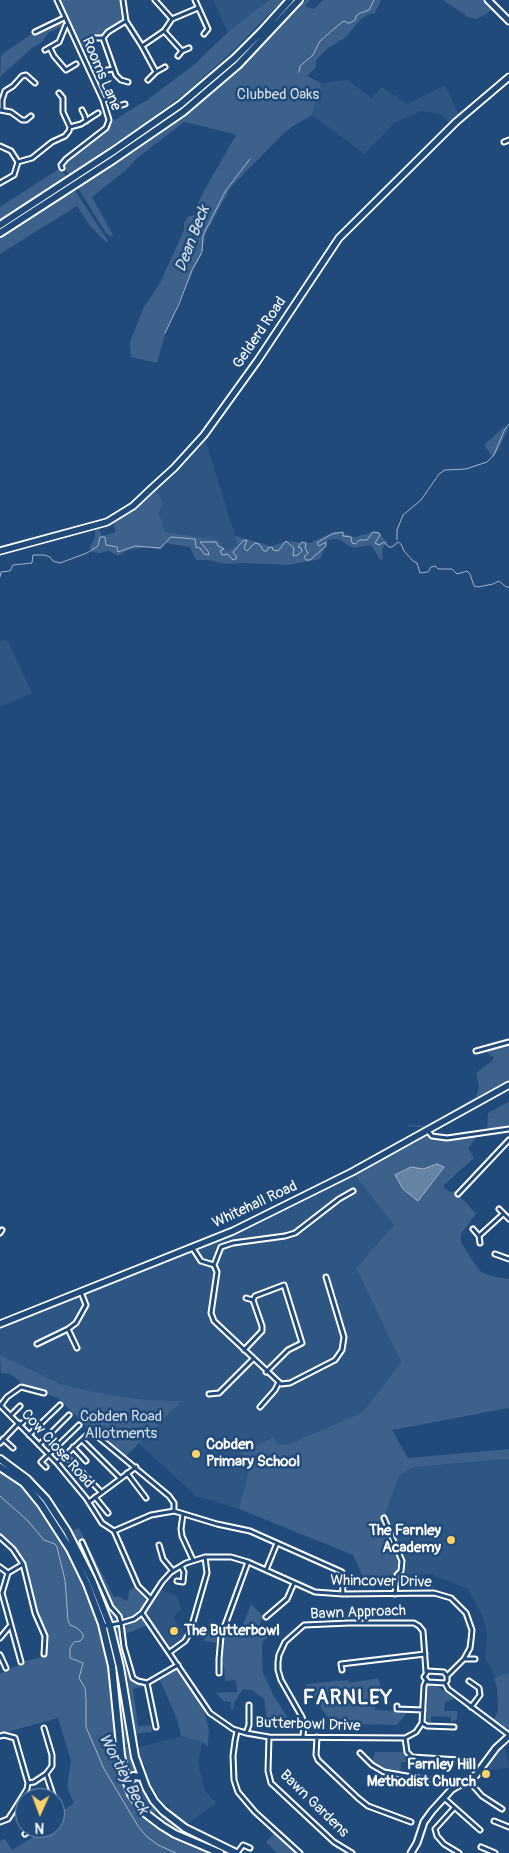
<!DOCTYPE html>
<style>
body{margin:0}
#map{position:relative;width:509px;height:1853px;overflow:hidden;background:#1f4a7a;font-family:Pangolin,sans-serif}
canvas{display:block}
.north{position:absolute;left:15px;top:1788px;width:50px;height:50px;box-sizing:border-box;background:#1f4a7a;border:1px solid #7992af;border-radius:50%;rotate:182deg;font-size:14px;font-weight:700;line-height:20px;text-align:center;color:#fff}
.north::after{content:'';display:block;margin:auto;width:18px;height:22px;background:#ffd166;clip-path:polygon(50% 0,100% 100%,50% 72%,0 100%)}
</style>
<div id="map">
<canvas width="509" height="1853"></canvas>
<div class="north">N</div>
</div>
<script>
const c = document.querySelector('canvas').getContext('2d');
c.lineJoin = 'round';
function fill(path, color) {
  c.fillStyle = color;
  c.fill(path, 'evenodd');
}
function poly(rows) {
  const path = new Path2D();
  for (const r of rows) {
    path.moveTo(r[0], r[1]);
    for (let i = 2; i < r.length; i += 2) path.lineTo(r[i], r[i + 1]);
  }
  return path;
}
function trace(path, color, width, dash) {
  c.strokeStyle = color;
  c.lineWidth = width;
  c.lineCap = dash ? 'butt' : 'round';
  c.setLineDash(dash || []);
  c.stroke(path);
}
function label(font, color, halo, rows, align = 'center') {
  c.font = font + ' Pangolin,sans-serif';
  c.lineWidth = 5;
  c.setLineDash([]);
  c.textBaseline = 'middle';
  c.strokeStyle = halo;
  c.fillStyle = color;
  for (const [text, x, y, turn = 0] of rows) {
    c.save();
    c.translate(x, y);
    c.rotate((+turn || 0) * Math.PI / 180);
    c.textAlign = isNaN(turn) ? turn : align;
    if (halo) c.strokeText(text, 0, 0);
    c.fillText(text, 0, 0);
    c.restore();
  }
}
fill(poly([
 [213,0,269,0,228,32],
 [347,80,371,98,382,87,407,104,445,85,459,115,449,123,441,114,421,111,394,123,365,154,312,115,321,83],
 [205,439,238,545,227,551,218,540,165,532,159,513,163,502,156,489,190,456],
 [7,639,32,693,0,707,0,642],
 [354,1174,395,1225,356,1268,401,1362,363,1412,287,1445,278,1444,274,1437,255,1445,238,1448,246,1461,248,1474,239,1509,196,1496,138,1443,181,1401,148,1400,109,1395,61,1384,0,1355,0,1328,250,1225],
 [509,1459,509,1672,495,1677,485,1658,487,1635,484,1620,468,1589,430,1574,397,1575,384,1518,399,1476,414,1467],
 [158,1588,178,1597,181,1609,173,1618,187,1637,170,1652,142,1613],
 [181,1736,203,1742,198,1762,200,1772,205,1791,216,1803,187,1824,169,1811,170,1807,169,1804,165,1806,149,1782,144,1771,147,1770,146,1766,144,1764,142,1764,137,1748],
 [502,1745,506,1752,509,1768,490,1770,487,1765]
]), '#2e5683');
fill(poly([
 [60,0,123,0,126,21,116,27,103,38,90,40,79,45],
 [269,0,283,0,233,51,188,91,150,120,69,174,64,168,65,163,109,127,111,122,147,100,195,64,228,32],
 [295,0,296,0,234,63,183,106,116,154,0,230,144,134,278,18],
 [306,0,310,0,305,6,314,9,323,0,381,0,375,13,367,15,360,20,345,38,328,48,316,60,316,67,307,76,321,83,312,115,293,126,281,136,231,187,205,235,201,256,193,271,165,334,157,363,131,357,130,342,143,309,160,283,184,230,184,223,189,216,197,215,197,205,205,189,236,135,227,132,184,122,136,159,126,170,92,197,113,235,112,237,106,233,77,187,206,99,237,72],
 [443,0,485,0,493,8,485,15,476,19,468,17],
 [60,22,65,25,48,33,42,42,32,48,0,77,1,55,30,35],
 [59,169,61,169,66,176,0,219,0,207],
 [74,189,108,241,107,243,90,226,77,206,0,254,0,238],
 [505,426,508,429,497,452,492,456,484,445],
 [156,489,163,502,159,513,165,532,218,540,227,551,238,545,235,536,271,546,287,541,310,543,335,531,355,537,376,531,380,533,383,538,388,542,382,549,383,559,380,560,371,545,353,548,338,539,328,540,320,559,289,565,244,563,226,564,208,560,196,560,190,547,166,543,161,550,148,547,128,550,118,556,109,551,100,553,92,552,90,547,95,537,95,529,99,529,102,536,116,532,113,524,138,507],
 [509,1042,509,1082,427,1128,408,1126,408,1125,426,1126,476,1097,479,1087,476,1073,492,1061,494,1058,484,1050],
 [509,1102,509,1129,487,1133,488,1113],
 [429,1133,432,1136,447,1138,478,1135,468,1148,474,1158,443,1186,449,1192,460,1191,458,1194,476,1214,461,1234,461,1242,471,1259,481,1272,492,1276,509,1279,509,1408,392,1430,408,1458,509,1449,509,1459,414,1467,399,1476,384,1518,402,1561,401,1571,392,1580,376,1580,375,1576,363,1577,353,1555,239,1509,248,1474,246,1461,238,1448,255,1445,274,1437,278,1444,287,1445,363,1412,401,1362,356,1268,394,1225,354,1174],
 [437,1164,403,1189,411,1167,423,1169],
 [0,1355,61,1384,109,1395,148,1400,182,1401,124,1458,91,1431,58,1398,26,1386,10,1374,1,1373],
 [0,1469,24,1483,60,1533,102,1624,113,1699,118,1747,118,1762,134,1798,162,1826,220,1853,0,1853,0,1841,5,1839,12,1850,48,1828,55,1828,55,1820,61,1812,74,1803,67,1787,71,1761,58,1718,0,1734,0,1674,26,1661,45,1656,46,1652,45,1636,35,1613,23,1564,13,1549,0,1537],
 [79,1528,114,1597,117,1596,128,1601,129,1590,135,1588,145,1599,144,1606,133,1616,126,1618,120,1616,114,1609,82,1539,79,1540,110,1607,118,1618,113,1621,111,1617,109,1618,69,1532],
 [251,1604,263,1616,259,1627,264,1632,269,1630,273,1633,263,1641,262,1649,263,1673,273,1694,287,1717,270,1724,267,1719,264,1699,252,1690,243,1689,234,1703,233,1710,231,1709,231,1702,223,1701,216,1693,237,1692,236,1680,225,1681,224,1667,220,1662,221,1647,223,1637,226,1637,228,1631,239,1635],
 [139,1619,145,1619,148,1625,125,1634,125,1629,129,1624],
 [210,1620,223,1625,218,1643,204,1641],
 [118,1627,121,1630,123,1647,130,1675,136,1681,146,1686,133,1689,138,1726,151,1725,152,1732,136,1734,128,1682,115,1628],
 [109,1634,121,1675,130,1745,123,1745,113,1653],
 [178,1665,203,1704,209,1731,208,1747,203,1742,181,1736,177,1719,158,1676],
 [509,1672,509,1735,492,1723,498,1712,497,1688,494,1678],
 [379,1678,382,1699,375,1700,375,1710,408,1712,397,1725,355,1724,328,1718,306,1684,348,1680,349,1683],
 [428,1686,437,1686,454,1698,452,1700,445,1702,444,1711,457,1711,457,1719,451,1722,451,1717,431,1716,431,1723,428,1723,426,1718],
 [130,1746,136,1770,127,1775,123,1747],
 [375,1752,407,1752,412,1757,412,1762,401,1762,400,1776,392,1775,372,1765],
 [133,1779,140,1780,144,1793,156,1812,154,1815,151,1815,138,1797,133,1787],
 [161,1816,164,1817,192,1835,230,1853,225,1853,166,1827,157,1819],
 [276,1831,300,1853,277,1853,266,1842]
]), '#3c618b');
const water = poly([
 [437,1164,444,1167,418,1201,403,1189,395,1175,411,1167,423,1169,437,1164]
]);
fill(water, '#6583a4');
trace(water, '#a3b5c8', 1);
trace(poly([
 [299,72,300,66,313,55,320,41,342,22,345,21,347,23,350,23,355,20,356,16,360,13,369,10,374,0],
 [165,333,179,304,192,270,202,252,203,236,205,231,226,190,250,159],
 [397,540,397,530,403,515,421,500,439,474,445,470,466,469,487,462,494,455,504,431,509,424],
 [0,577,1,572,10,571,13,565,32,563,33,555,44,555,50,557,53,561,60,563,87,553,98,546,100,537,105,537,106,545,117,547,118,552,135,546,160,548,171,537,195,539,196,547,200,548,204,554,209,555,208,551,200,542,216,542,218,546,224,549,220,551,222,555,228,554,233,560,237,558,233,552,243,541,247,540,244,548,247,551,255,543,259,544,264,551,267,551,268,548,272,547,273,550,278,551,286,541,294,548,293,556,298,555,302,551,301,548,298,547,302,542,306,543,305,548,308,553,304,557,306,560,310,560,326,546,326,542,319,546,317,543,320,541,332,534,343,532,343,536,351,537,352,543,355,544,360,540,367,540,373,532,379,533,380,535,375,543,379,545,384,542,389,547,392,547,398,542,401,544,404,551,413,561,417,563,420,573,428,572,431,567,435,566,438,569,452,569,457,574,467,571,470,574,474,586,478,587,493,584,499,581,506,587,509,587],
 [0,1496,28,1521,44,1540,55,1544,57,1547,65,1580,68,1620,70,1625,77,1628,83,1634,83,1638,80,1641,74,1642,70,1648,70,1658,83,1663,79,1678,85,1688,86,1700,86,1727,104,1769,138,1826,146,1836,158,1845,176,1853]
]), '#a3b5c8', 1);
const street = poly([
 [57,0,103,100,109,120,106,128,66,159,61,165,62,168],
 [123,0,126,21,142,46,156,72,148,80],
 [155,0,172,19],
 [195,0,208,29,204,34],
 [164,31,182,51],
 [35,32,64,18],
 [103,38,116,75,121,80,128,82],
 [85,42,93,38,103,38,108,32,126,21],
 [142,46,164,31,172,19,198,8],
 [50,48,54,56,66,70,76,64],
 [45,50,59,42,66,25],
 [178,56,182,51,189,48],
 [102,71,113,69],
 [156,72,165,67],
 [103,100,108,99,119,106,125,104],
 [2,109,2,100,5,91,13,86,22,76,26,75,35,83],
 [0,110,11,112,22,120,26,120,31,116],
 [82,110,85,116,86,121],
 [70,127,81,124,98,113],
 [504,142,509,140],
 [0,146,11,151,18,162,14,175,0,183],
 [18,162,32,158,52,142,65,136,69,131,70,127,63,112,63,98,59,93],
 [476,1051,509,1042],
 [428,1131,432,1136,447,1138,509,1129],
 [458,1194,509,1140],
 [499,1209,509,1219],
 [473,1229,479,1236],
 [0,1233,2,1230],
 [480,1243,479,1236,503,1214],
 [192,1247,201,1261,214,1265,217,1272,211,1313,214,1321,281,1384,290,1383,335,1360,342,1350,344,1337,326,1277],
 [495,1254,509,1259],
 [214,1265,221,1247,233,1243,285,1236,295,1233,339,1199,353,1191],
 [246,1298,253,1300],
 [68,1329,77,1348],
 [37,1344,68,1329,76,1323,86,1305,81,1292],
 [244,1350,262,1331,262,1326,253,1300,255,1296,284,1285,302,1343,288,1350,266,1372],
 [209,1394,219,1393,253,1359],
 [0,1405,57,1463,86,1498,102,1523,114,1531],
 [1,1405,7,1397,21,1387,44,1393],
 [260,1407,275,1390,279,1382],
 [11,1415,20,1406],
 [20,1425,29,1417],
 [29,1435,60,1405],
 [3,1439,13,1448],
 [82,1440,120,1478],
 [0,1443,19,1423],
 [39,1445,69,1415],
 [73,1447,86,1461],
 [65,1455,101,1492],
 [57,1463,91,1431,169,1496,174,1503,174,1511],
 [46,1467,41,1462,79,1425],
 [127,1473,146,1498],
 [95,1497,108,1513],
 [89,1502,136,1467],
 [183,1514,181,1529,182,1536,193,1560],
 [384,1518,402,1561,401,1571,397,1575,395,1594],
 [114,1531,151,1515,174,1511,217,1524,250,1531,342,1572,343,1594],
 [114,1531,138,1586,151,1599],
 [0,1537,13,1549,23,1564,35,1613,45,1636,44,1654],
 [82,1542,111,1607,119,1616,121,1623,124,1647,133,1678,138,1681,147,1683,178,1665],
 [159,1545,163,1559,173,1571],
 [0,1567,8,1573],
 [266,1570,277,1543],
 [177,1581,183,1582,184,1572,181,1566],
 [142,1613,210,1713,233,1729,246,1733,269,1737,405,1738,416,1732,422,1723,424,1686,426,1681],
 [266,1617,287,1599,294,1583],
 [103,1624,106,1626,121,1623,134,1619,142,1613,162,1582,171,1572,186,1563,205,1557,231,1557,248,1562,315,1592,343,1594,434,1593,451,1598,466,1613,472,1630,471,1640,470,1648,464,1659,447,1676],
 [0,1638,10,1626],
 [170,1652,185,1641,190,1632,207,1573,205,1557],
 [0,1655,6,1668],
 [465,1659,475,1659],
 [21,1662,2,1593,8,1573,23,1564],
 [342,1670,341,1664,425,1654],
 [428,1671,444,1672,447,1676,447,1681,445,1683,428,1682,424,1677,428,1671],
 [219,1673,219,1659,221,1636,248,1562],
 [469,1681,479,1688,480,1695,471,1707],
 [147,1683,156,1727],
 [445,1683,448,1689,509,1735],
 [397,1706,397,1709,423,1710],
 [422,1723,427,1726,454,1727],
 [237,1731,235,1741,233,1756,234,1780,238,1792,255,1812,300,1853],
 [246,1733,249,1725,249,1705],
 [0,1736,4,1735,15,1738,28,1783,27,1789,12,1813,8,1819,0,1822],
 [269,1737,268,1771,271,1783,334,1842,352,1853],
 [303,1737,304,1724,302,1717,281,1680,278,1670,278,1662,279,1655,285,1642,304,1625,349,1623,414,1623,419,1626,423,1631,426,1672],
 [317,1737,316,1755,318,1760,358,1798,368,1806,411,1822],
 [405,1738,407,1752,412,1757,459,1760],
 [360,1753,372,1765,384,1772,446,1783,452,1789],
 [46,1774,54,1798],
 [468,1780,482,1796,502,1809],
 [28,1783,34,1782,46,1774,52,1766,52,1755,44,1728],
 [444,1798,480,1830],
 [55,1800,58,1810,60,1808],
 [19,1802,25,1809],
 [454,1808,435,1829,437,1836,444,1844,459,1853],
 [494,1821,509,1827],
 [25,1834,30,1830,30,1828],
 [481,1847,495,1853],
 [237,1853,243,1845,250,1848]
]);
const secondary = poly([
 [488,0,509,21],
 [411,1853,417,1843,424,1822,432,1811,452,1789,476,1775,496,1748,509,1736]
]);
const primary = poly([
 [0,551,107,522,133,506,152,488,174,468,204,435,258,360,339,238,456,122,509,77],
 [0,1324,233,1231,352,1172,509,1085]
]);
const highway = poly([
 [0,225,112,152,181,104,235,58,262,31,290,0],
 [0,233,113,160,183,112,238,65,299,0],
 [0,1459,27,1479,46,1499,67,1531,92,1580,110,1626,120,1667,135,1757,146,1787,154,1801,163,1811,185,1828,236,1853],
 [0,1467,24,1483,41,1504,70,1549,87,1584,102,1624,112,1666,121,1755,126,1780,131,1794,145,1813,162,1826,175,1834,220,1853],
 [131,1787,130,1782,133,1776,142,1777]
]);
trace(street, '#fff', 7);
trace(secondary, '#fff', 9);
trace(primary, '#fff', 9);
trace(highway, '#fff', 10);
trace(street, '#1f4a7a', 3);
trace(secondary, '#1f4a7a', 5);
trace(primary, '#1f4a7a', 5.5);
trace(highway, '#1f4a7a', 6);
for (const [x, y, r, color] of [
 [196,1454,5,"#ffd166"],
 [451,1540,5,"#ffd166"],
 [174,1631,5,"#ffd166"],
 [486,1774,5,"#ffd166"]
]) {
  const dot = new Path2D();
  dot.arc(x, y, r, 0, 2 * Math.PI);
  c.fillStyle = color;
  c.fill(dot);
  trace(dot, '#1f4a7a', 2);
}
label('15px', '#fff', '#1f4a7a', [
 ["Rooms Lane",101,74,67],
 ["Gelderd Road",260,333,-56],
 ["Whitehall Road",255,1205,-25],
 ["Cow Close Road",57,1449,48],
 ["Whincover Drive",381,1582,1],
 ["Bawn Approach",358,1613,-2],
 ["Butterbowl Drive",308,1725,2],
 ["Bawn Gardens",314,1804,44]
]);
label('15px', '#d8dfe8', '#1f4a7a', [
 ["Clubbed Oaks",278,95],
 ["Cobden Road",121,1417],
 ["Allotments",121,1434]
]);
label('bold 15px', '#fff', '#1f4a7a', [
 ["Cobden",206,1445],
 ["Primary School",206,1462],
 ["The Farnley",441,1531,"right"],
 ["Academy",441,1548,"right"],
 ["The Butterbowl",184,1631],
 ["Farnley Hill",476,1765,"right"],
 ["Methodist Church",476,1782,"right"]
], 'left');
label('italic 16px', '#d8e0e8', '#1f4a7a', [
 ["Dean Beck",193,239,-69],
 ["Wortley Beck",123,1774,62]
]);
c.letterSpacing = '1px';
label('bold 20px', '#fff', '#1f4a7a', [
 ["FARNLEY",348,1699]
]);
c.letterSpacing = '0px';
</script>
